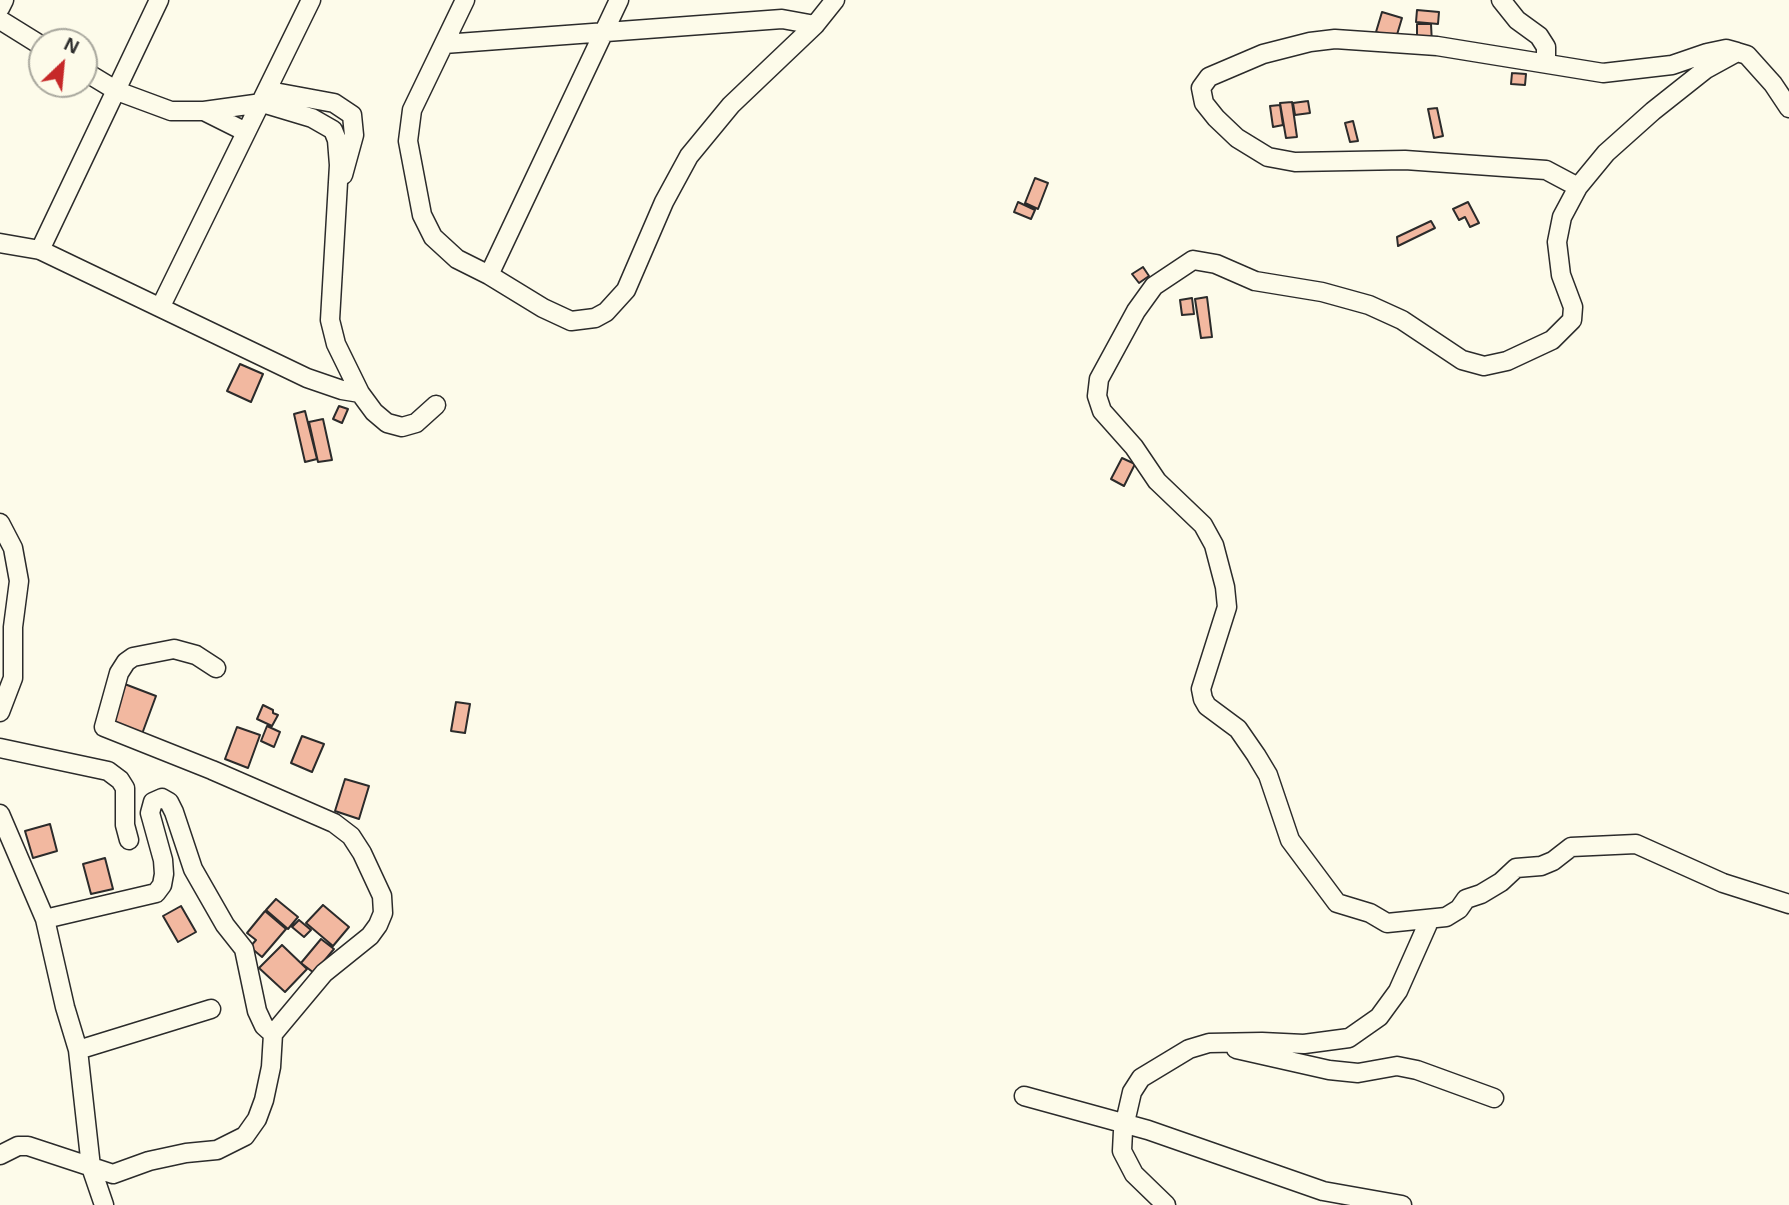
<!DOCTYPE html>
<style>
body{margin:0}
#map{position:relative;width:1789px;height:1205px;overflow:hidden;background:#fdfbea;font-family:Helvetica,sans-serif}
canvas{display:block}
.north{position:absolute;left:28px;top:28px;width:70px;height:70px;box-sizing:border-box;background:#fdfbea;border:2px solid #a9a89e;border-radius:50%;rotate:26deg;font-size:19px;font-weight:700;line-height:28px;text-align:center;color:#2b2b2b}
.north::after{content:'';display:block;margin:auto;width:24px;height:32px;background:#c62828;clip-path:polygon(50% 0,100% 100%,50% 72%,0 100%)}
</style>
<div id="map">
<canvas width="1789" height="1205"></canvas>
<div class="north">N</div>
</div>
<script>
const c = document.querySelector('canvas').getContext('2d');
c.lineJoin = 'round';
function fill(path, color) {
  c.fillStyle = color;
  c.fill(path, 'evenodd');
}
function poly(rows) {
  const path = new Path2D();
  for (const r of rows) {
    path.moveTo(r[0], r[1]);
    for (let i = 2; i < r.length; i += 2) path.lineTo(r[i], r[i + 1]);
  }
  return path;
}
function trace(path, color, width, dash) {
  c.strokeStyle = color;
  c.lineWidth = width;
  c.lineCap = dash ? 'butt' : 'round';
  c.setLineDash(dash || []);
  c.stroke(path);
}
const building = poly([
 [1417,10,1439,12,1438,24,1416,22,1417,10],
 [1382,12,1402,18,1396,38,1376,32,1382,12],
 [1417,24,1431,24,1432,44,1417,44,1417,24],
 [1512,73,1526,74,1525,85,1511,84,1512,73],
 [1308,101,1310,113,1295,115,1293,103,1308,101],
 [1292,102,1297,137,1286,138,1280,103,1292,102],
 [1280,105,1283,125,1273,127,1270,106,1280,105],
 [1437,108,1443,136,1434,138,1428,109,1437,108],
 [1353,121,1358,141,1350,142,1345,123,1353,121],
 [1035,178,1048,183,1038,209,1025,203,1035,178],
 [1018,202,1035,210,1031,219,1014,212,1018,202],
 [1468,202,1479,223,1470,227,1465,217,1459,220,1453,209,1468,202],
 [1431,221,1435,228,1398,246,1397,237,1431,221],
 [1143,267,1149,276,1139,283,1132,274,1143,267],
 [1207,297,1212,337,1201,338,1195,299,1207,297],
 [1192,298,1194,314,1182,315,1180,300,1192,298],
 [240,364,263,374,251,402,227,391,240,364],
 [339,406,348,409,342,423,333,419,339,406],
 [305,411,317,459,305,462,294,414,305,411],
 [323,419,332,460,318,462,309,422,323,419],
 [1122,458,1135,464,1124,486,1111,479,1122,458],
 [122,683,156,696,142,734,108,721,122,683],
 [456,702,470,704,465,733,451,731,456,702],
 [263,705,273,710,273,713,278,715,272,726,257,719,263,705],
 [267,726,280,732,274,747,261,741,267,726],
 [237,727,260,735,248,768,225,759,237,727],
 [302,736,324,744,312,772,291,763,302,736],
 [345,779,369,786,359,819,335,811,345,779],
 [50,824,57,851,33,858,25,831,50,824],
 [105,858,113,889,91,894,83,864,105,858],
 [276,899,298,917,288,929,266,910,276,899],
 [323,905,349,927,333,946,306,923,323,905],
 [181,906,196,932,178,942,163,916,181,906],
 [265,911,286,929,262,957,250,947,256,940,247,933,265,911],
 [299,920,311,930,304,937,292,927,299,920],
 [321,939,334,949,314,973,301,963,321,939],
 [282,945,307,969,285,992,259,968,282,945]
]);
fill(building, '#f2b8a0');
trace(building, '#2b2b2b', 2);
const minor = poly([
 [465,0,412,110,408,141,422,215,433,237,457,259,489,275,543,308,571,321,595,318,606,312,626,290,664,202,689,156,731,105,815,25,835,0],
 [1501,0,1517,20,1539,36,1546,47,1546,62],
 [0,8,4,0],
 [0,20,42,46],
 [444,44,782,19,815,25],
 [84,71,117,91,171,111,204,111,262,103,312,118,333,130,337,140,339,165,330,320,336,344,360,393,374,412,387,423,402,427,416,423,436,405],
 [269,91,334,103,352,115,354,135,343,175],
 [1789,108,1773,84,1747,55,1737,52,1706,69,1653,111,1606,153,1578,187,1562,217,1557,242,1561,275,1573,307,1572,320,1552,340,1507,361,1484,366,1462,360,1402,320,1369,305,1322,292,1255,281,1216,264,1193,260,1154,286,1136,311,1099,379,1097,396,1102,411,1134,447,1157,481,1203,525,1214,545,1225,587,1227,607,1201,689,1203,699,1207,706,1238,729,1256,755,1268,775,1290,840,1337,903,1370,913,1387,923,1446,917,1459,909,1466,899,1481,894,1501,882,1516,868,1541,866,1553,861,1571,847,1636,844,1723,883,1789,904],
 [204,111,246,132],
 [1578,187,1546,170,1405,160,1295,162,1268,157,1237,138,1216,118,1204,103,1201,88,1209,77,1263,54,1310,42,1335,39,1437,46,1603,73,1672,65,1707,53,1726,49,1737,52],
 [0,243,40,250,307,378,342,390,360,393],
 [40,250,159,0],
 [489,275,619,0],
 [161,306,311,0],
 [0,523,13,548,19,581,13,627,13,678,0,712],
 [0,748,108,771,120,780,125,788,125,825,129,840],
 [0,814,45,919,65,1007,78,1050,91,1167,104,1205],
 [45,919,156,893,162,885,164,874,163,860,150,813,153,802,162,798,169,802,174,812,193,869,225,925,244,949,257,1011,264,1026,273,1034],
 [1236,1049,1329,1070,1358,1073,1397,1066,1417,1070,1494,1098],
 [78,1050,211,1009],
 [1024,1096,1148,1130,1323,1191,1402,1205],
 [0,1155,18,1146,28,1146,113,1174,149,1161,186,1153,217,1150,245,1136,257,1119,264,1100,271,1067,273,1034,324,973,370,936,378,925,383,913,382,896,362,853,351,836,334,823,212,770,104,727,119,673,126,662,133,657,174,649,196,655,216,668],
 [1166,1205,1134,1174,1122,1151,1123,1131,1132,1092,1141,1078,1189,1049,1209,1043,1262,1042,1304,1044,1349,1038,1379,1017,1398,991,1430,919]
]);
trace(minor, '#2b2b2b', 21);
trace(minor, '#fdfbea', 18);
</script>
